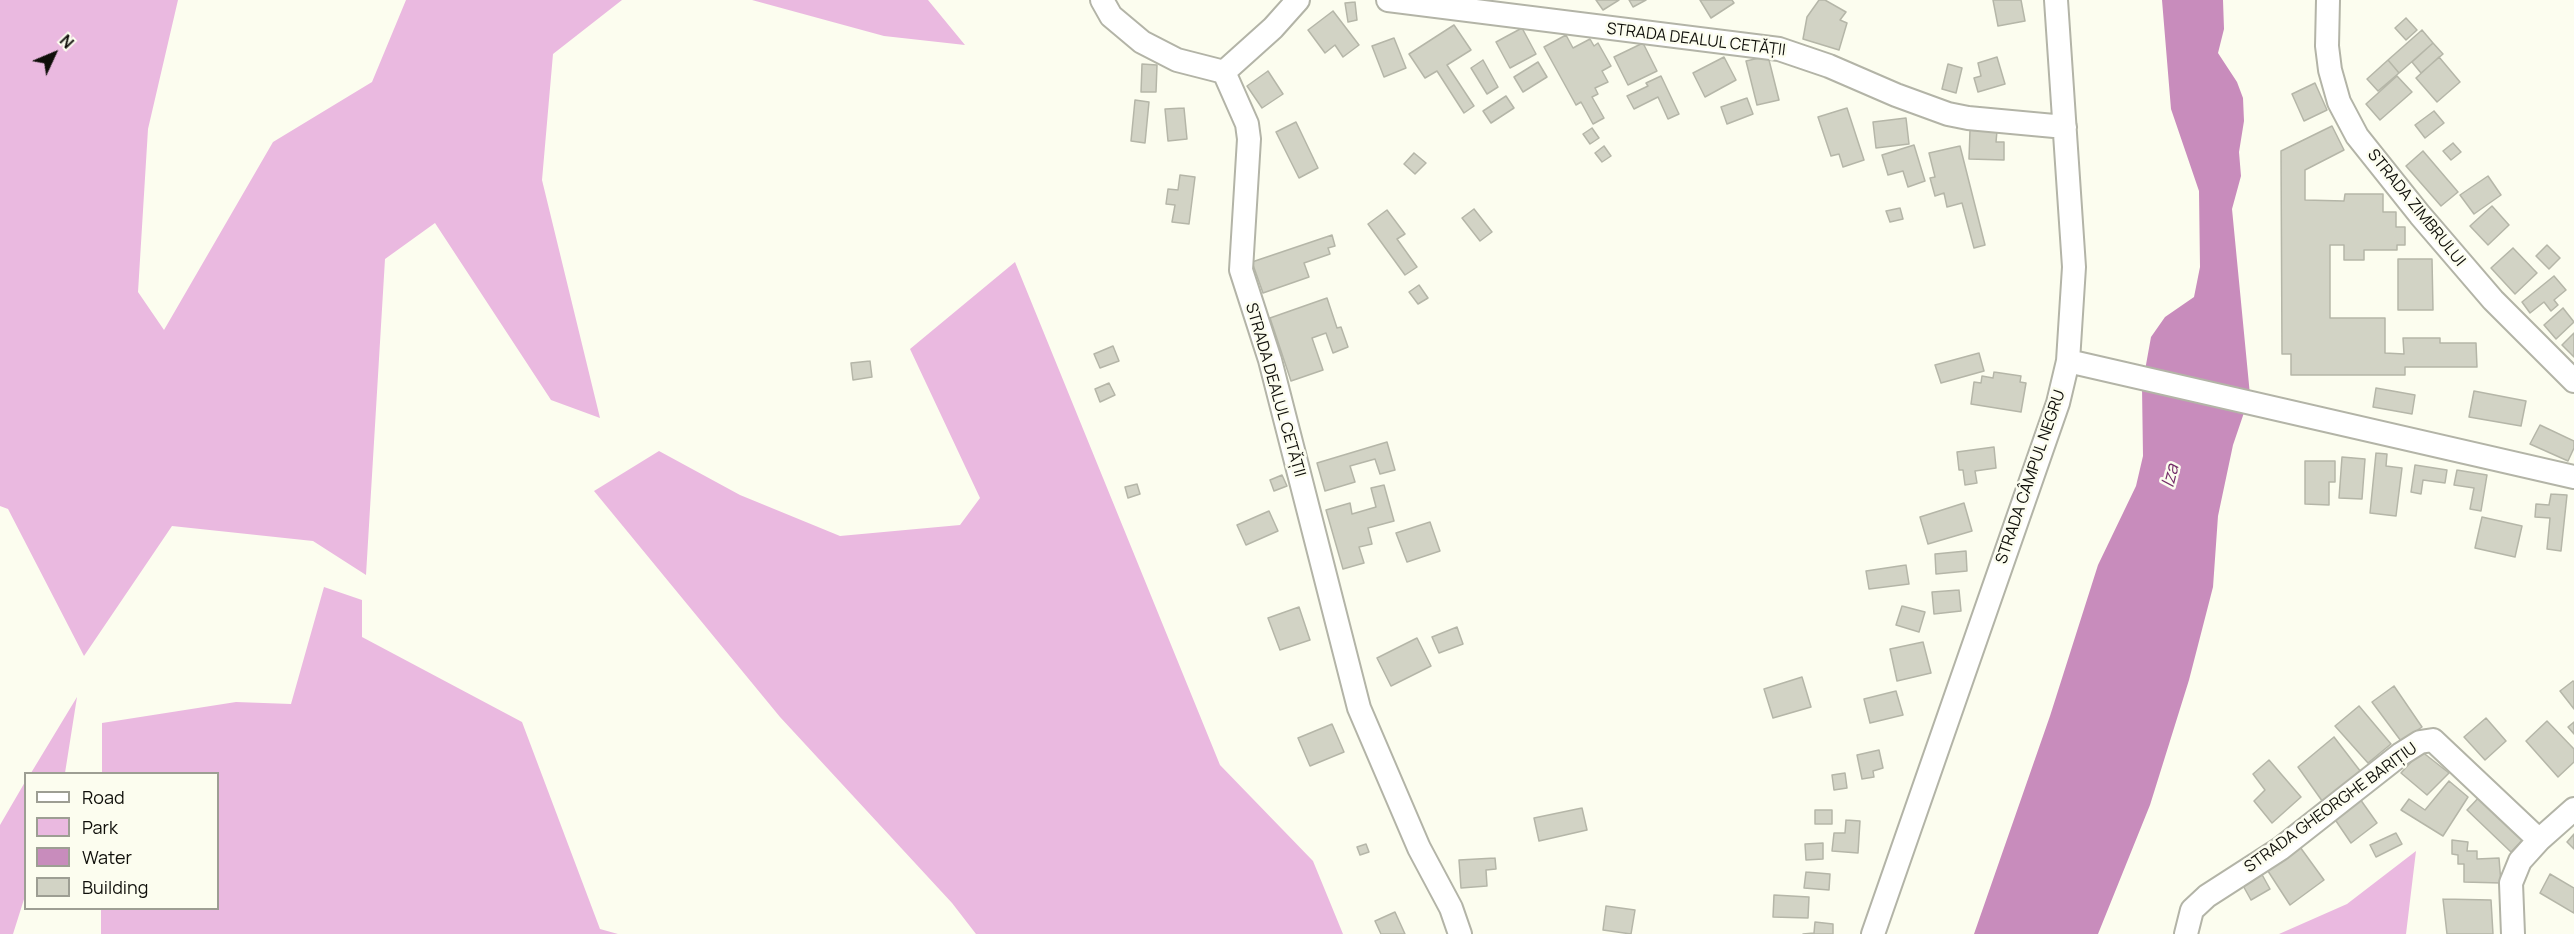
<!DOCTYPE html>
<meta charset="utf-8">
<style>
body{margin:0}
#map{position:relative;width:2574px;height:934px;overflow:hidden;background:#fcfdef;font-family:Manrope,sans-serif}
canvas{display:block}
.legend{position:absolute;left:24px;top:772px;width:195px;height:138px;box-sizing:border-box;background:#fcfdef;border:2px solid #9d9e93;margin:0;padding:8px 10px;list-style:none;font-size:18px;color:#0f0f0a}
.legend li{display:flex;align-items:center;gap:12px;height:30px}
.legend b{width:30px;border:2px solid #9d9e93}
.north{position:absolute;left:24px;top:24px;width:60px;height:60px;-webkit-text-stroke:4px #fcfdef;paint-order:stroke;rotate:46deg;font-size:16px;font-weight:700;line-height:24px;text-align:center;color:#0f0f0a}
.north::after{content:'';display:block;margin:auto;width:21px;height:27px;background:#0f0f0a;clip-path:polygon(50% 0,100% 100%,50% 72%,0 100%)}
</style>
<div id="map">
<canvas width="2574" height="934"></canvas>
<ul class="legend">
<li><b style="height:8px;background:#fff"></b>Road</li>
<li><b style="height:16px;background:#eab9e0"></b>Park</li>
<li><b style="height:16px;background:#c88cbc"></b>Water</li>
<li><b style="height:16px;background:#d2d3c5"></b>Building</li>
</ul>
<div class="north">N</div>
</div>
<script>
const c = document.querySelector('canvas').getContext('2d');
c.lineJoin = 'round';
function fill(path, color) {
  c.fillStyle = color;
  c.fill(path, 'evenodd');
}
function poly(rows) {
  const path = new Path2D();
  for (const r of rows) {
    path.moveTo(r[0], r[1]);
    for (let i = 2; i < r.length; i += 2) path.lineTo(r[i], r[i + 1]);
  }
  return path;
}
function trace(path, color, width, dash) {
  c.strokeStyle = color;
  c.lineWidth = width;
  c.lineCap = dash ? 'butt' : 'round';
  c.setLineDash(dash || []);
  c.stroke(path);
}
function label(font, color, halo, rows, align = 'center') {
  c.font = font + ' Manrope,sans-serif';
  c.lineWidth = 5;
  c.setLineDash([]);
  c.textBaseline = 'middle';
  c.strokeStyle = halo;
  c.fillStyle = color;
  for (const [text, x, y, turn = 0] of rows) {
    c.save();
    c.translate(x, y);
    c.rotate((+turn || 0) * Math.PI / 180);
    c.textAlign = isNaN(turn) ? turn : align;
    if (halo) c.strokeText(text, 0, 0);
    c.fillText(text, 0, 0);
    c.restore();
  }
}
fill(poly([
 [0,0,178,0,148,129,138,292,164,330,273,142,372,82,406,0,622,0,553,54,542,180,600,418,551,400,435,223,385,259,366,575,313,541,172,526,84,656,8,509,0,506],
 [752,0,928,0,965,45,884,36],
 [1015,262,1220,765,1313,861,1343,934,976,934,952,903,780,717,594,491,659,451,740,495,840,536,960,525,980,498,910,349],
 [324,587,362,600,362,637,522,722,600,929,618,934,101,934,101,909,218,908,218,774,102,773,102,723,236,702,291,704],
 [77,697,65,773,31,773],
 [25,782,25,896,13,934,0,934,0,825],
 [2416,851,2406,934,2279,934,2347,904]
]), '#eab9e0');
fill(poly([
 [2162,0,2223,0,2224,29,2218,53,2237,82,2243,98,2244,121,2239,152,2241,176,2232,209,2250,395,2233,445,2218,516,2213,587,2189,680,2150,805,2098,934,1974,934,2050,716,2098,565,2136,486,2143,456,2142,387,2151,337,2165,317,2194,297,2200,267,2199,191,2171,109]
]), '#c88cbc');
const building = poly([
 [1596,0,1619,0,1603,10,1596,0],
 [1629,0,1646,0,1633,7,1629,0],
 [1700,0,1732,0,1734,3,1711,18,1700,0],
 [1819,0,1825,0,1846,12,1840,20,1847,23,1839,50,1803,39,1807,17,1819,0],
 [1993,0,2021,0,2025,21,1998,26,1993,0],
 [1355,2,1357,20,1348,22,1345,3,1355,2],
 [1333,11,1359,45,1343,57,1335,45,1325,53,1308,30,1333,11],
 [2406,18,2417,30,2406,40,2395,28,2406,18],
 [1454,25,1471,50,1447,65,1474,106,1464,113,1437,71,1425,78,1409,54,1454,25],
 [1522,28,1536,54,1510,68,1496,42,1522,28],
 [2422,30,2433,43,2399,73,2388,60,2422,30],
 [1566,35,1573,48,1590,39,1594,46,1598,43,1611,66,1602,71,1608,82,1595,88,1598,94,1592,97,1604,118,1593,124,1581,102,1576,105,1544,47,1566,35],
 [1394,38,1406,68,1384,77,1372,46,1394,38],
 [1643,43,1657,71,1628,85,1614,57,1643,43],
 [2433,43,2443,54,2421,73,2412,62,2433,43],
 [1768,56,1779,100,1757,105,1746,61,1768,56],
 [1724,57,1736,80,1705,97,1693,73,1724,57],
 [1997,57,2005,84,1978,92,1974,78,1981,76,1978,63,1997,57],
 [2439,57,2460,82,2437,102,2416,78,2439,57],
 [1483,60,1498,87,1487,94,1471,68,1483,60],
 [2388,60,2399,73,2378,91,2367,79,2388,60],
 [1538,62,1547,77,1523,92,1514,77,1538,62],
 [1142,64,1157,65,1156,92,1141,92,1142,64],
 [1948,64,1962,68,1956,93,1942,89,1948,64],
 [1268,71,1283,94,1262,108,1247,86,1268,71],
 [1661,76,1679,114,1668,119,1658,97,1634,109,1627,96,1648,86,1646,83,1661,76],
 [2397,76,2412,92,2380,120,2366,104,2397,76],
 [2315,83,2327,110,2304,121,2292,94,2315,83],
 [1506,96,1514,108,1491,123,1483,111,1506,96],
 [1747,98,1753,114,1727,124,1721,107,1747,98],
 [1135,100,1149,102,1145,143,1131,141,1135,100],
 [1184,108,1187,139,1168,141,1165,109,1184,108],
 [1847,108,1864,160,1843,167,1839,154,1831,156,1818,117,1847,108],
 [2434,111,2444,123,2425,138,2415,125,2434,111],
 [1906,118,1909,144,1876,148,1873,122,1906,118],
 [1296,122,1318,168,1299,178,1276,132,1296,122],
 [2332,126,2344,150,2305,170,2305,200,2344,201,2345,194,2383,194,2383,212,2396,212,2396,227,2405,227,2405,245,2397,245,2397,250,2364,250,2364,260,2344,260,2344,245,2330,245,2330,318,2385,318,2385,353,2404,354,2403,338,2440,338,2440,343,2476,343,2477,367,2405,367,2405,375,2291,375,2291,354,2282,354,2281,151,2332,126],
 [1592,128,1599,138,1590,144,1583,134,1592,128],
 [1970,130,1997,131,1996,142,2004,142,2004,160,1969,159,1970,130],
 [2453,143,2461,152,2451,160,2443,151,2453,143],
 [1914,145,1925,181,1908,187,1903,171,1888,175,1882,155,1914,145],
 [1604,146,1611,156,1602,162,1595,153,1604,146],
 [1960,146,1985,245,1974,248,1962,203,1947,207,1944,193,1935,196,1930,178,1935,177,1929,153,1960,146],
 [2423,151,2458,192,2441,206,2406,166,2423,151],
 [1414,153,1426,163,1415,174,1404,164,1414,153],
 [1180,175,1195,177,1189,224,1172,222,1175,205,1166,204,1168,189,1178,190,1180,175],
 [2488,176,2501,195,2474,214,2460,195,2488,176],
 [2492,206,2509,225,2488,245,2470,226,2492,206],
 [1900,208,1903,219,1890,222,1886,211,1900,208],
 [1474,209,1492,232,1480,241,1462,218,1474,209],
 [1387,210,1405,234,1397,239,1417,267,1405,275,1368,224,1387,210],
 [1332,235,1335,246,1328,248,1330,254,1304,263,1309,277,1263,293,1252,262,1332,235],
 [2547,245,2560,258,2549,269,2536,256,2547,245],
 [2513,248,2537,273,2515,294,2491,268,2513,248],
 [2398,259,2432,259,2433,310,2398,310,2398,259],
 [2554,276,2566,290,2554,300,2558,305,2551,311,2544,302,2530,313,2522,302,2554,276],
 [1419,285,1428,298,1418,304,1409,292,1419,285],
 [1327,298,1337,328,1341,327,1348,347,1333,353,1326,333,1312,338,1323,370,1291,381,1270,318,1327,298],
 [2563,308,2574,322,2556,339,2544,325,2563,308],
 [2574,333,2574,357,2562,345,2574,333],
 [1113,346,1119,361,1100,368,1094,354,1113,346],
 [1979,353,1984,371,1941,383,1935,365,1979,353],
 [870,361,872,377,853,380,851,363,870,361],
 [1994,372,2021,376,2020,382,2026,383,2021,412,1971,404,1974,382,1981,383,1982,376,1993,378,1994,372],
 [1109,383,1115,395,1100,402,1095,389,1109,383],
 [2376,388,2415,395,2412,414,2373,407,2376,388],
 [2474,391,2526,401,2521,426,2469,417,2474,391],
 [2540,425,2574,441,2574,448,2568,461,2530,444,2540,425],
 [1387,442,1395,470,1380,474,1375,459,1350,466,1355,482,1325,491,1317,463,1387,442],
 [1994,447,1996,468,1975,471,1977,483,1965,485,1963,470,1959,470,1957,452,1994,447],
 [2376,453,2387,454,2386,466,2402,468,2396,516,2370,513,2376,453],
 [2342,457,2365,459,2362,499,2339,498,2342,457],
 [2305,461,2335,461,2335,482,2329,482,2329,505,2305,504,2305,461],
 [2415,465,2447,470,2445,483,2423,480,2421,494,2411,492,2415,465],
 [2457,470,2487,475,2481,511,2470,509,2474,488,2454,485,2457,470],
 [1282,475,1287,486,1274,491,1270,480,1282,475],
 [1137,484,1140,494,1128,498,1125,487,1137,484],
 [1384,485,1394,521,1368,528,1372,544,1359,547,1364,563,1343,569,1326,510,1350,503,1352,514,1376,507,1371,488,1384,485],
 [2551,494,2567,495,2561,551,2547,549,2550,518,2535,517,2536,504,2549,505,2551,494],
 [1964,503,1972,531,1928,544,1920,517,1964,503],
 [1269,511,1278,531,1246,545,1237,525,1269,511],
 [2482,517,2522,526,2515,557,2475,548,2482,517],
 [1430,522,1440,551,1407,562,1396,533,1430,522],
 [1966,551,1967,571,1936,574,1935,554,1966,551],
 [1906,565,1909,584,1869,589,1866,571,1906,565],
 [1959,590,1961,611,1934,614,1932,592,1959,590],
 [1902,606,1925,612,1919,632,1896,625,1902,606],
 [1299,607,1310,640,1280,650,1268,618,1299,607],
 [1457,627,1463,644,1439,653,1432,637,1457,627],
 [1417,638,1431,666,1391,686,1377,658,1417,638],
 [1923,642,1931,673,1897,681,1890,649,1923,642],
 [1802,677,1811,707,1773,718,1764,689,1802,677],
 [2573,681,2574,682,2574,709,2560,691,2573,681],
 [2394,686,2422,727,2401,741,2372,702,2394,686],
 [1896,691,1903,715,1870,723,1864,699,1896,691],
 [2359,706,2391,744,2368,763,2335,726,2359,706],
 [2486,718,2506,741,2485,760,2464,737,2486,718],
 [2547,721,2574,749,2574,762,2558,777,2526,741,2547,721],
 [2574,722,2574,734,2568,727,2574,722],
 [1332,724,1344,752,1310,766,1298,738,1332,724],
 [2334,737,2364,776,2325,805,2298,767,2334,737],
 [1879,750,1883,768,1873,771,1874,777,1862,779,1857,755,1879,750],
 [2421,751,2449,773,2427,795,2401,773,2421,751],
 [2269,760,2301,797,2272,823,2254,801,2265,790,2253,774,2269,760],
 [1845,773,1847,788,1834,790,1832,775,1845,773],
 [2449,781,2468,797,2443,836,2401,810,2409,799,2425,810,2449,781],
 [2483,793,2528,834,2511,852,2467,810,2483,793],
 [2360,799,2377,823,2351,843,2334,818,2360,799],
 [1582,808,1587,830,1539,841,1534,818,1582,808],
 [1815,810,1832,810,1832,824,1815,824,1815,810],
 [1846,820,1860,821,1858,853,1832,851,1834,833,1845,833,1846,820],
 [2396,833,2402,844,2376,857,2370,845,2396,833],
 [2574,834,2574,849,2567,842,2574,834],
 [2452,840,2468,842,2467,851,2477,851,2477,859,2499,858,2501,883,2464,882,2464,864,2458,864,2458,855,2452,854,2452,840],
 [1823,843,1823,859,1806,860,1805,844,1823,843],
 [1366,844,1369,852,1360,855,1357,847,1366,844],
 [2300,847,2324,880,2290,905,2266,868,2300,847],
 [1495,858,1496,869,1486,870,1487,886,1461,888,1459,860,1495,858],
 [2260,871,2270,889,2251,900,2241,882,2260,871],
 [1806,872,1830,874,1829,890,1804,888,1806,872],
 [2550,874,2574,888,2574,913,2540,893,2550,874],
 [1774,895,1809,897,1808,918,1773,917,1774,895],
 [2443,899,2491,900,2493,934,2447,934,2443,899],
 [1606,906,1635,910,1631,934,1603,930,1606,906],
 [1395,912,1405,934,1381,934,1375,921,1395,912],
 [1815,922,1833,924,1833,934,1803,934,1814,933,1815,922]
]);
fill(building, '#d2d3c5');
trace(building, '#b5b6a8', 1.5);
const street = poly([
 [1102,0,1111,16,1142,42,1177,60,1224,72,1273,28,1298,0],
 [1388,0,1779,49,1829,66,1896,95,1948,114,1968,118,2065,127],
 [2328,0,2327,46,2330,70,2339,102,2357,136,2420,215,2493,300,2574,381],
 [1224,72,1247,124,1249,139,1241,270,1270,360,1359,708,1419,848,1451,908,1460,934],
 [2068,361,2574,477],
 [1873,934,2058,403,2068,361,2074,267,2056,0],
 [2186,934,2192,910,2207,896,2280,849,2401,754,2420,742,2433,740,2539,840],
 [2513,934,2511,883,2520,861,2539,840,2574,809]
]);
trace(street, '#b3b4a7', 26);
trace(street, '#fff', 22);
label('16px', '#0f0f0a', '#fcfdef', [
 ["STRADA DEALUL CETĂȚII",1696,40,7],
 ["STRADA ZIMBRULUI",2416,208,51],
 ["STRADA DEALUL CETĂȚII",1275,390,74],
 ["STRADA CÂMPUL NEGRU",2031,477,-71],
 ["STRADA GHEORGHE BARIȚIU",2331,808,-36]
]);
label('italic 18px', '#742c69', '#fcfdef', [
 ["Iza",2171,476,-76]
]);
</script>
